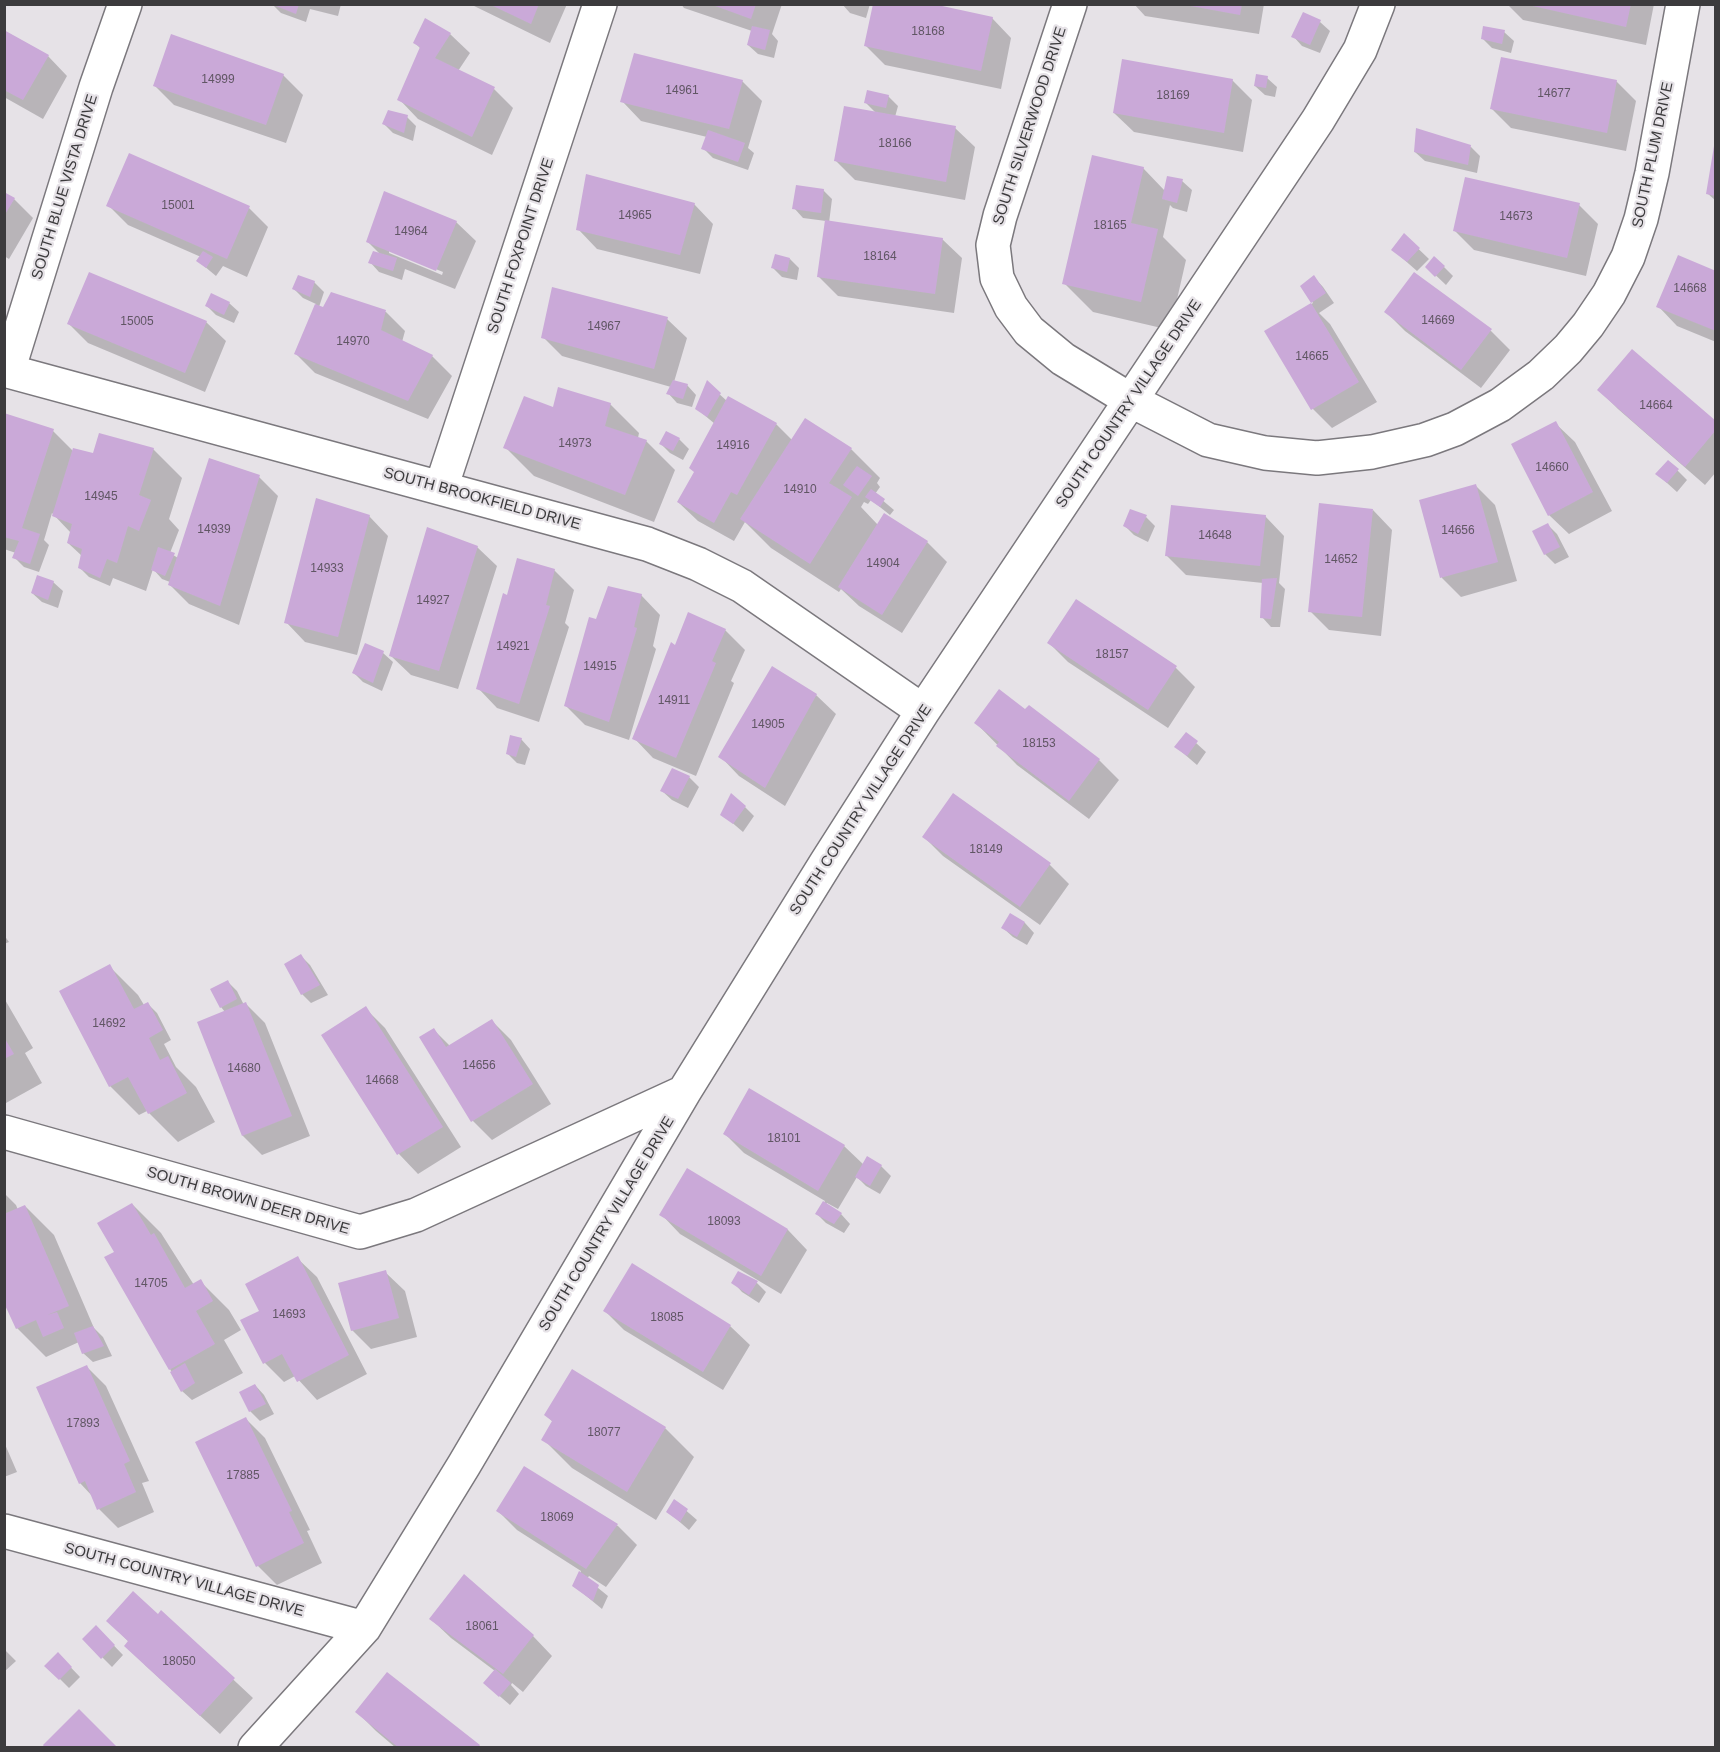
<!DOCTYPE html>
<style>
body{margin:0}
#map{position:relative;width:1720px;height:1752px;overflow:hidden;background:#e6e2e7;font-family:Helvetica,sans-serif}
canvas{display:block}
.frame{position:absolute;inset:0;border:6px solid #3c3b3d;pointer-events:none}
</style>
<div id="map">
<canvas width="1720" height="1752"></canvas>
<div class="frame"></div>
</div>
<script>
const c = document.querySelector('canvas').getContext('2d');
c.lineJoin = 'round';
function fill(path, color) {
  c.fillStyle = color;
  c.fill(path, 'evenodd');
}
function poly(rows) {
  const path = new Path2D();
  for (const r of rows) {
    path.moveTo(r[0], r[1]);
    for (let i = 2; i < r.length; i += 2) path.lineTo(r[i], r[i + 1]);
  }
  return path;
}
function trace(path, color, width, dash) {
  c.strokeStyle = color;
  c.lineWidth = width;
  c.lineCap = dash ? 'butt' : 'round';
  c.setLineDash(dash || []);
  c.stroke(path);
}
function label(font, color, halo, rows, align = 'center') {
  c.font = font + ' Helvetica,sans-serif';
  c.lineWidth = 4.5;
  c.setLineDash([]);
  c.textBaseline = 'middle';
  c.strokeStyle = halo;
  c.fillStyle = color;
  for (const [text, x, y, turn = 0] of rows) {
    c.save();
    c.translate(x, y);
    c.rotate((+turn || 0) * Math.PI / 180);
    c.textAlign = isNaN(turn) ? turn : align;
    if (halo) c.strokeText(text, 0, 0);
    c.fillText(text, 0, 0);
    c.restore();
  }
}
fill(poly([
 [272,4,341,4,338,16,310,9,306,22,281,13],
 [470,4,567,4,550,43],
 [681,4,782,4,772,34,778,41,774,58,758,54,748,45,752,31,684,8],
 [842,4,870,4,866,18,850,13],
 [1134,4,1264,4,1259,34,1145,16],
 [1507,4,1654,4,1646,45,1523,20],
 [1303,14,1320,22,1330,31,1320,53,1302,46,1293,36],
 [992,18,1011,38,1001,89,885,65,866,46],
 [426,20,450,34,470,53,458,71,494,89,513,108,492,155,418,119,399,99,421,49,415,43],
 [4,31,48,56,67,76,43,119,4,97],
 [1504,32,1514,41,1511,53,1492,48,1483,39],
 [283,75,303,95,286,143,174,105,154,85],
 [1267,78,1277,87,1275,97,1265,95,1255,86],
 [1232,80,1252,100,1243,152,1134,132,1114,113],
 [742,81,762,101,748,148,754,153,748,170,713,158,703,148,707,137,641,121,622,101],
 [1616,81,1636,101,1626,151,1511,128,1492,109],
 [888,96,898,106,895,117,955,128,975,147,965,200,855,180,835,160,876,113,866,103],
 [407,117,416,126,413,141,393,133,384,124],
 [1471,147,1480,156,1477,173,1425,161,1415,152],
 [1716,148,1716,201,1707,193],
 [1143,168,1165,191,1182,181,1192,190,1187,212,1173,208,1170,205,1163,237,1186,260,1170,330,1093,312,1064,283],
 [823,190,832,199,829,223,942,239,962,258,954,313,838,296,819,277,826,221,803,218,794,208],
 [4,193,14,199,33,218,9,259,4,256],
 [694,204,713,224,700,274,597,249,578,229],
 [108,205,249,208,268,227,247,277,223,266,216,276,198,261,201,257,128,225],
 [1579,205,1598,224,1586,276,1474,250,1455,231],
 [456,222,476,241,455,289,405,269,402,280,379,272,370,262,381,255,368,242],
 [389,250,443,272,442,275,389,253],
 [1404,235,1429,259,1417,271,1393,250],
 [1435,258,1453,276,1446,285,1427,267],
 [790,259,799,268,797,280,782,277,773,268],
 [1716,273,1716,342,1677,326,1658,306],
 [1314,277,1323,287,1334,303,1319,313,1330,324,1377,402,1332,428,1313,409,1266,332,1313,303,1302,286],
 [314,282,324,292,319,307,386,312,405,331,402,342,432,356,452,376,428,419,315,373,296,354,316,304,303,298,294,289],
 [229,303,239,312,234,323,216,315,207,306],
 [1386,312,1491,331,1510,350,1481,388,1405,331],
 [667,319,687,338,674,382,687,385,696,395,692,407,677,403,668,393,671,387,562,356,543,337],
 [206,322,226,341,205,392,88,343,69,324],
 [707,383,727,401,776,424,792,440,851,449,880,478,877,483,880,487,875,494,894,510,890,515,871,500,868,504,864,502,861,507,878,525,884,515,927,542,947,562,902,633,859,606,841,589,839,592,771,548,745,522,734,541,698,521,678,502,695,472,715,424,697,409],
 [1599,390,1716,423,1716,472,1705,485,1618,409],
 [610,404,639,433,638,438,646,441,675,470,654,522,534,476,505,447,554,409],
 [4,415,53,431,73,451,94,455,153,449,182,478,169,519,179,530,170,553,178,558,259,477,278,496,239,625,189,604,169,584,170,582,162,579,153,569,146,591,113,578,110,586,89,577,79,567,82,556,68,543,71,533,52,513,44,540,49,545,39,572,24,567,14,557,16,553,4,549],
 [1555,423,1575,442,1612,511,1569,534,1549,515],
 [667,433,679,439,689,449,683,460,670,453,661,444],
 [1669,462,1687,480,1677,492,1657,474],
 [1476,486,1495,505,1517,581,1461,597,1442,578,1421,501],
 [1373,510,1392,530,1381,636,1329,630,1310,611],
 [369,516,388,536,357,655,305,642,286,622],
 [1265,516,1284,536,1279,583,1285,589,1280,627,1271,627,1262,617,1263,583,1186,575,1167,556],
 [1146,517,1155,526,1148,542,1134,535,1125,526],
 [1548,525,1557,534,1569,557,1555,564,1545,554],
 [477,547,497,566,458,689,411,675,391,656],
 [554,570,574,590,565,623,569,627,539,722,497,708,478,688,508,597],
 [53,582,63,591,58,608,42,602,32,593],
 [641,595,660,615,653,646,656,649,629,740,585,725,566,706,597,621],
 [689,614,725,630,745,650,731,681,734,683,696,776,653,758,634,738,676,647],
 [1049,643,1176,668,1195,687,1168,728,1068,662],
 [383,653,393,662,382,691,363,682,354,673],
 [816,695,836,714,785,806,739,776,720,756],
 [1029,707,1099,760,1119,780,1089,819,1017,765,976,723,1025,711],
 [1186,734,1206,752,1197,765,1176,747],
 [521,739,530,749,525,765,517,763,507,753],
 [689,777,699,787,688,808,672,800,662,791],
 [954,795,1050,865,1069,884,1040,925,943,856,924,837],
 [745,807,754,816,743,832,722,814],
 [1010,915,1025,923,1034,933,1027,945,1013,937,1003,928],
 [4,935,9,942,4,944],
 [301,956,310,965,328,995,311,1003,302,994],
 [109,966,138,995,144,1005,147,1003,157,1013,171,1040,164,1044,176,1067,196,1087,215,1122,178,1142,147,1111,139,1115,110,1086],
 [228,982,237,991,244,1005,246,1004,265,1023,310,1136,262,1155,243,1136,225,1012,221,1007],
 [4,998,33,1048,25,1053,42,1083,6,1103],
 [365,1008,385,1028,461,1147,418,1174,399,1154,323,1035],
 [492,1021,511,1040,551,1104,492,1140,473,1121,434,1030,450,1046],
 [725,1134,844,1146,864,1165,868,1158,881,1166,891,1176,880,1194,866,1186,857,1177,838,1209,827,1203,826,1205,841,1214,850,1224,844,1233,826,1223,817,1214,825,1201,744,1153],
 [687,1170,788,1230,807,1250,781,1294,680,1234,661,1214],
 [4,1193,16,1205,18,1210,25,1206,54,1235,94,1328,103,1337,112,1356,93,1362,83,1353,79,1342,46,1357,17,1328,4,1299],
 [132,1204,161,1233,194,1285,200,1281,229,1310,241,1330,224,1340,243,1373,192,1400,182,1391,170,1369,116,1253],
 [297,1258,317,1277,367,1374,317,1400,295,1376,284,1382,265,1363,261,1311],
 [385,1272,405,1291,417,1337,371,1349,352,1330],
 [753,1279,766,1292,759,1303,742,1292,733,1282],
 [605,1311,730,1326,750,1345,723,1390,624,1330],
 [86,1366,106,1386,149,1481,142,1483,154,1512,118,1528,99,1509,93,1497,80,1483],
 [255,1385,264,1395,274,1414,260,1421,250,1411,241,1393],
 [546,1415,665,1428,694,1457,656,1520,572,1468,543,1439,553,1422],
 [246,1419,265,1438,310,1530,307,1531,322,1563,277,1585,258,1566],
 [4,1442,17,1472,4,1477],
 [524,1468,618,1526,637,1545,606,1587,589,1576,587,1579,608,1596,602,1609,574,1586,581,1571,517,1530,498,1511],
 [675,1501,697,1520,689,1530,667,1511],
 [161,1612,253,1698,220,1734,145,1665,129,1642,108,1621,158,1616],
 [431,1619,533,1636,552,1656,523,1692,512,1683,511,1685,519,1694,510,1705,495,1692,495,1671,451,1638],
 [96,1627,123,1655,112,1667,84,1639],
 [4,1649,16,1661,4,1672],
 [58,1654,80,1677,69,1688,47,1666],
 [388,1674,480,1748,396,1748,376,1731,357,1712]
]), '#0003');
fill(poly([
 [271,4,299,4,296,14],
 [489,4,539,4,531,24],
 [710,4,756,4,751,19],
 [873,4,933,4,993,17,981,71,864,46],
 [1180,4,1242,4,1240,15],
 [1524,4,1631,4,1626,27],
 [1303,12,1321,20,1310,45,1291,37],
 [425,18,451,33,435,58,495,87,472,137,397,100,420,47,413,43],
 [752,26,770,30,765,50,747,45],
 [1483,26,1505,30,1502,44,1481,39],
 [4,30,49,55,23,100,4,90],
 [171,34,284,74,266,125,153,86],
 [634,53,743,80,729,129,620,102],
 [1501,57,1617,80,1607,133,1490,109],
 [1122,59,1233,79,1224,133,1113,113],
 [1256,74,1268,76,1266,88,1254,86],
 [867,90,889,95,886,108,864,103],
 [844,106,956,126,946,182,834,161],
 [388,110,408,115,404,133,382,124],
 [1416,128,1471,145,1468,165,1414,152],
 [708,130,745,143,738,162,701,149],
 [1714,146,1716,146,1716,196,1706,194],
 [129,153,250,206,227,259,106,206],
 [1092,155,1144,167,1131,223,1158,229,1141,302,1062,284],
 [586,174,695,203,680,255,576,230],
 [1167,176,1183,179,1177,203,1162,199],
 [1465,177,1580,203,1567,258,1453,231],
 [796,185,824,189,821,213,792,209],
 [384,191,457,221,436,271,366,242],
 [4,192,15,198,4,216],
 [825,220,943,238,935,294,817,277],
 [1404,233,1420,248,1407,262,1391,250],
 [203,251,213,257,206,268,196,261],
 [373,251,397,258,393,271,368,263],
 [775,254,790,258,787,272,771,268],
 [1678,255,1716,271,1716,331,1656,307],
 [1434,256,1445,266,1435,277,1425,267],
 [89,272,207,321,185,373,67,324],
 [1414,272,1492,329,1461,370,1384,312],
 [298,275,315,281,310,297,292,289],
 [1314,275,1326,293,1311,303,1300,286],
 [552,287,668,317,654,369,541,338],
 [331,292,386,310,381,330,433,355,408,401,294,354,315,304,323,307],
 [211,293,230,302,224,315,205,306],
 [1311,303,1359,382,1311,410,1264,331],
 [1632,349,1716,421,1716,430,1685,467,1597,390],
 [673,380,688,384,683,399,666,394],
 [707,380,721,393,707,417,695,409],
 [558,387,611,403,605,426,647,440,625,495,503,448,524,396,553,407],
 [728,396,777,423,737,495,731,492,714,523,677,502,694,472,689,468],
 [4,413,54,429,22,528,40,534,30,564,12,558,19,541,4,537],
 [805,418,852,448,829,483,852,497,810,564,740,519],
 [1556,421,1593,492,1548,516,1511,444],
 [666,431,680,438,673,451,659,444],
 [99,433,154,448,139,495,151,500,139,531,128,526,117,563,107,559,100,578,78,568,82,549,67,543,72,524,52,516,73,448,93,453],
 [209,458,260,475,220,606,168,585],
 [1668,460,1679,469,1667,483,1655,474],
 [857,466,872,476,858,496,843,485],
 [1476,484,1498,562,1440,578,1419,500],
 [871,489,885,499,880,507,865,497],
 [316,498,370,515,338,637,284,623],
 [1319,503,1373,509,1362,617,1308,612],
 [1171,505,1266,515,1260,566,1165,556],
 [1130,509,1147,515,1138,534,1123,526],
 [884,513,928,541,882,615,838,587],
 [1548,523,1560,547,1544,555,1532,531],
 [427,527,478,546,439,671,389,656],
 [158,547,175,553,165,576,151,570],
 [517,558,555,569,546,605,550,606,519,704,476,689,503,593,507,595],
 [37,575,54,581,48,600,31,593],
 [1277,578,1271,619,1260,618,1262,579],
 [608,586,642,594,634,627,637,628,609,722,564,706,589,617,596,619],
 [1076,599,1177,666,1148,710,1047,643],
 [688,612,726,629,712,661,716,663,676,758,632,739,671,642,675,645],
 [365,643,384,651,373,683,352,673],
 [772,666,817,694,765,788,718,757],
 [999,689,1025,709,1029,705,1100,759,1069,801,996,746,999,742,974,723],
 [1186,732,1198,741,1187,756,1174,747],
 [510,735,522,738,516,757,506,754],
 [672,768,690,776,678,799,660,791],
 [731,793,746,806,733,824,720,815],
 [953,793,1051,863,1020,907,922,837],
 [1010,913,1025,922,1017,937,1001,928],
 [301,954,320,985,301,995,284,964],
 [110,964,134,1009,148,1002,163,1030,149,1038,160,1060,168,1056,187,1093,148,1114,128,1077,109,1087,59,991],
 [228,980,237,999,220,1008,210,989],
 [246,1002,292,1116,242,1136,197,1022],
 [366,1006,443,1127,397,1155,321,1035],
 [492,1019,533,1084,471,1122,419,1037,434,1028,446,1047],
 [4,1037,14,1054,4,1059],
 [749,1088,845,1145,818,1191,723,1134],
 [867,1156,882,1165,870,1186,855,1177],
 [687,1168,788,1229,761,1276,659,1215],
 [823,1201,842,1213,834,1224,815,1214],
 [132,1203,151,1235,154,1233,185,1288,201,1279,213,1301,196,1311,215,1344,169,1370,104,1257,114,1252,97,1223],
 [25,1205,69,1306,47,1315,57,1312,64,1328,43,1337,36,1320,16,1329,4,1303,4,1214],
 [298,1256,349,1355,297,1382,282,1354,263,1364,240,1320,259,1311,245,1284],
 [632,1263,731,1325,703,1372,603,1311],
 [386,1270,399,1318,351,1331,338,1283],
 [738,1271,758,1281,749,1295,731,1283],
 [93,1326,104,1346,82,1354,74,1333],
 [185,1363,195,1383,181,1392,170,1372],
 [87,1365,130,1461,124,1464,136,1492,97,1510,85,1481,79,1484,36,1387],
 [572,1369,666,1427,627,1492,541,1440,552,1421,544,1415],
 [255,1384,266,1404,249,1412,239,1392],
 [246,1417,292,1511,289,1512,304,1543,256,1567,195,1442],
 [524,1466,618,1524,586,1569,496,1511],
 [674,1499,688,1509,680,1522,666,1512],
 [579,1571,599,1585,593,1601,572,1586],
 [464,1574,534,1635,503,1674,429,1619],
 [133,1591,158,1614,161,1610,235,1678,200,1716,124,1646,128,1641,106,1621],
 [96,1625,115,1645,101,1659,82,1639],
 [58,1652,72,1667,59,1680,44,1666],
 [495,1669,511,1683,499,1697,483,1683],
 [387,1672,480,1745,478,1748,399,1748,355,1712],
 [79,1709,118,1748,45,1748,43,1745]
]), '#caa9d8');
const street = poly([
 [1070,4,1000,216,993,245,997,278,1011,307,1029,331,1063,359,1132,401,1208,440,1265,453,1317,458,1372,452,1425,440,1455,429,1500,405,1541,375,1568,349,1588,325,1609,294,1628,257,1641,219,1652,173,1683,4],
 [4,370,647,544,698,564,742,586,923,711],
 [8,371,96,87,125,4],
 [441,488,600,4],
 [4,1132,360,1232,416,1215,684,1092],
 [4,1531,364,1628],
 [255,1748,364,1628,464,1465,684,1092,826,863,923,711,1318,120,1360,50,1378,4]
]);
trace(street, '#7b787d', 36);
trace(street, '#fff', 33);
label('12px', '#605664', null, [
 ["18168",928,32],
 ["14999",218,80],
 ["14961",682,91],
 ["14677",1554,94],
 ["18169",1173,96],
 ["18166",895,144],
 ["15001",178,206],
 ["14965",635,216],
 ["14673",1516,217],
 ["18165",1110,226],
 ["14964",411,232],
 ["18164",880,257],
 ["14668",1690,289],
 ["14669",1438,321],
 ["15005",137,322],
 ["14967",604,327],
 ["14970",353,342],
 ["14665",1312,357],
 ["14664",1656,406],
 ["14973",575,444],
 ["14916",733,446],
 ["14660",1552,468],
 ["14910",800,490],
 ["14945",101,497],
 ["14939",214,530],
 ["14656",1458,531],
 ["14648",1215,536],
 ["14652",1341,560],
 ["14904",883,564],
 ["14933",327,569],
 ["14927",433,601],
 ["14921",513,647],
 ["18157",1112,655],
 ["14915",600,667],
 ["14911",674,701],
 ["14905",768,725],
 ["18153",1039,744],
 ["18149",986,850],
 ["14692",109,1024],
 ["14656",479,1066],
 ["14680",244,1069],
 ["14668",382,1081],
 ["18101",784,1139],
 ["18093",724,1222],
 ["14705",151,1284],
 ["14693",289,1315],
 ["18085",667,1318],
 ["17893",83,1424],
 ["18077",604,1433],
 ["17885",243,1476],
 ["18069",557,1518],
 ["18061",482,1627],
 ["18050",179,1662]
]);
label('15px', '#3c3b3d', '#e6e2e7', [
 ["SOUTH SILVERWOOD DRIVE",1030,126,-72],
 ["SOUTH PLUM DRIVE",1653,155,-78],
 ["SOUTH BLUE VISTA DRIVE",65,187,-73],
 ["SOUTH FOXPOINT DRIVE",521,246,-72],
 ["SOUTH COUNTRY VILLAGE DRIVE",1129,404,-56],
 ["SOUTH BROOKFIELD DRIVE",482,499,15],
 ["SOUTH COUNTRY VILLAGE DRIVE",861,810,-57],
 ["SOUTH BROWN DEER DRIVE",248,1201,16],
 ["SOUTH COUNTRY VILLAGE DRIVE",607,1224,-59],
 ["SOUTH COUNTRY VILLAGE DRIVE",184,1580,15]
]);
</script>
